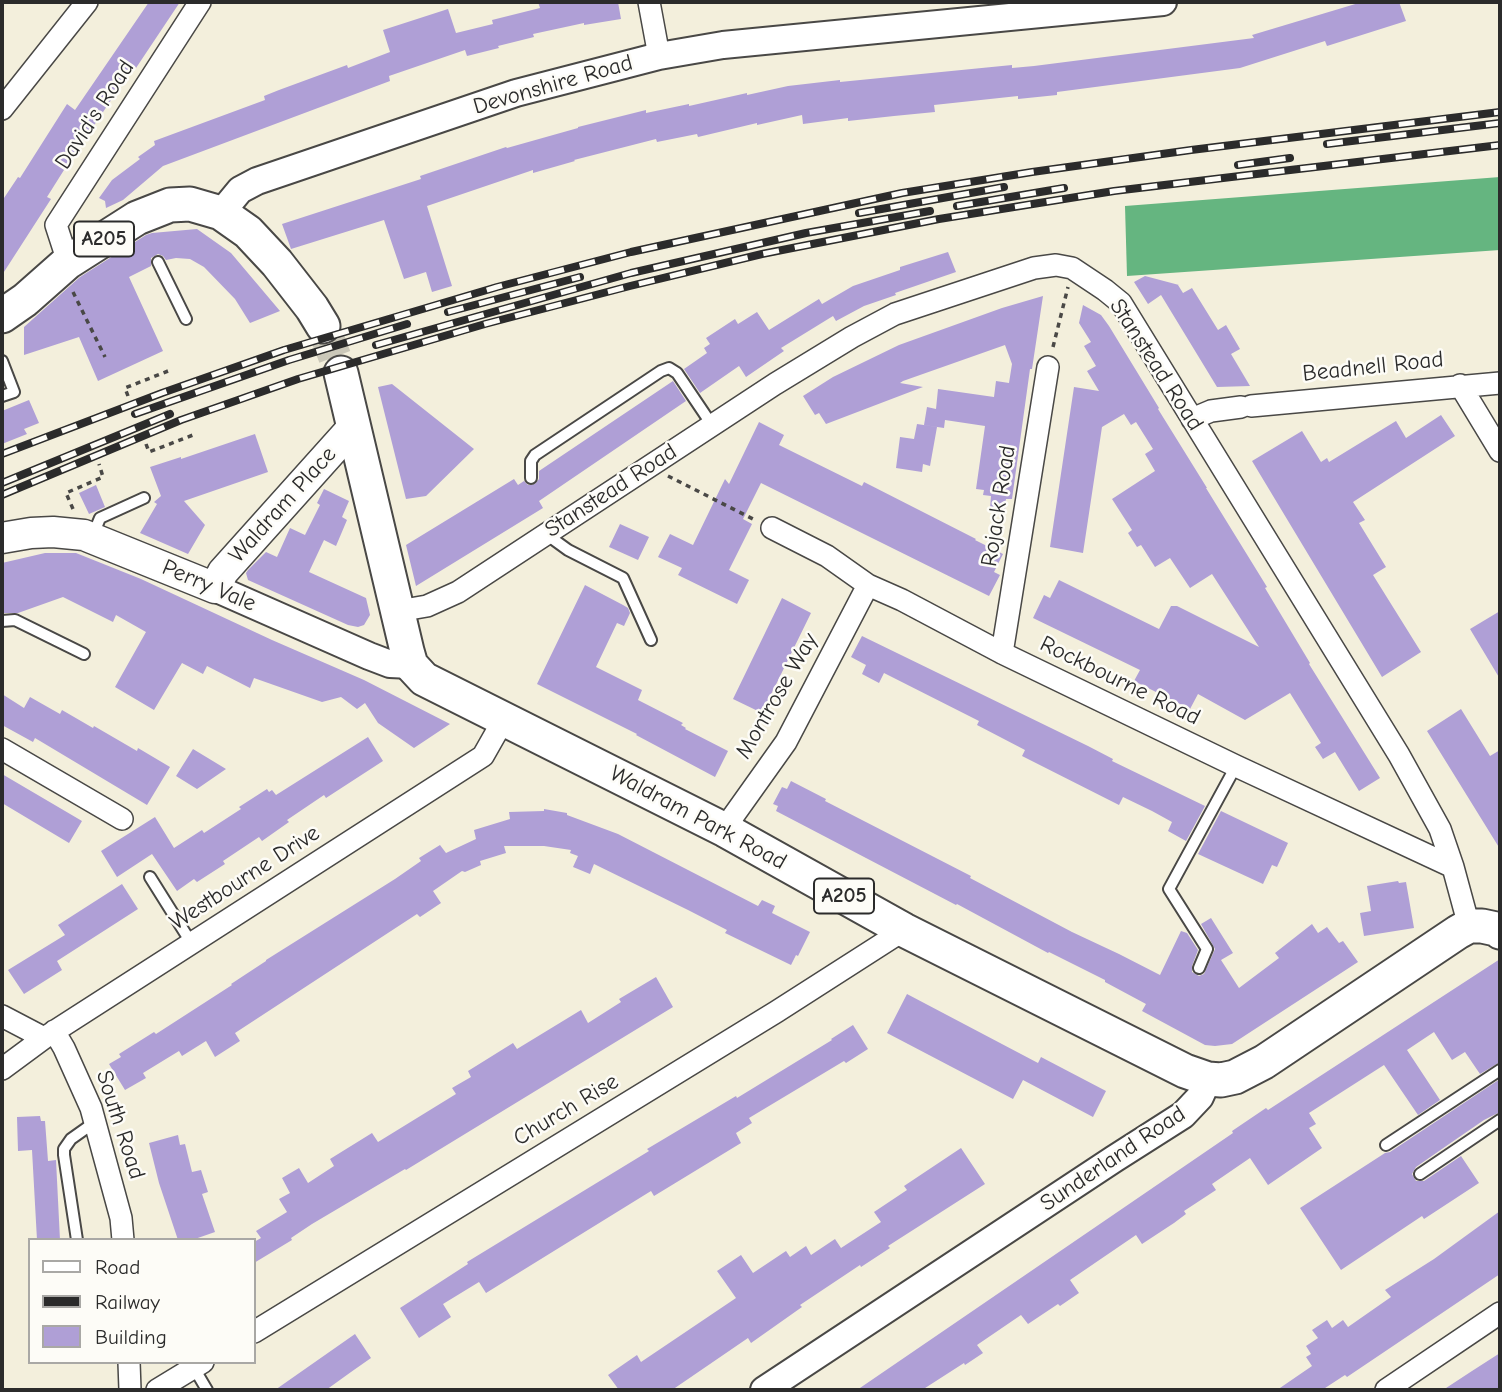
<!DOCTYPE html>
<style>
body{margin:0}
#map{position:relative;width:1502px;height:1392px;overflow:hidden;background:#f3efdc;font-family:"Comic Neue",sans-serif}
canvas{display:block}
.frame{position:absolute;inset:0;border:4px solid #2b2b2b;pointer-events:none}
.legend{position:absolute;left:28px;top:1238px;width:228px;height:126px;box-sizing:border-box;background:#fdfcf7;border:2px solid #a9a8a5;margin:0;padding:9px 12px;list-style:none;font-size:21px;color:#2b2b2b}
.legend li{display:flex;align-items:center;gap:14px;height:35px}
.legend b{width:35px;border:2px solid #a9a8a5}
</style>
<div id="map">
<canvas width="1502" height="1392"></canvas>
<div class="frame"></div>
<ul class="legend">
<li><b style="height:9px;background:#fff"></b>Road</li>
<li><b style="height:9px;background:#2b2b2b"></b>Railway</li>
<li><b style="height:19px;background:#af9fd6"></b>Building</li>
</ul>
</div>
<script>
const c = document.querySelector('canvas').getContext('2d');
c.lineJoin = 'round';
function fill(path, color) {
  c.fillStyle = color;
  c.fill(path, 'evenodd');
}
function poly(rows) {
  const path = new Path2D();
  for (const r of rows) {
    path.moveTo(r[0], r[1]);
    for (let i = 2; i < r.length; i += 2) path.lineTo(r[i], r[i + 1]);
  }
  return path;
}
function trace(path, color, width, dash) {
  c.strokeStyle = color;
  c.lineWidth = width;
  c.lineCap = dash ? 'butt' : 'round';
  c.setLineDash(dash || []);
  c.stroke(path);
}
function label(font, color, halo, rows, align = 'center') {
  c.font = font + ' "Comic Neue",sans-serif';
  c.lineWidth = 5;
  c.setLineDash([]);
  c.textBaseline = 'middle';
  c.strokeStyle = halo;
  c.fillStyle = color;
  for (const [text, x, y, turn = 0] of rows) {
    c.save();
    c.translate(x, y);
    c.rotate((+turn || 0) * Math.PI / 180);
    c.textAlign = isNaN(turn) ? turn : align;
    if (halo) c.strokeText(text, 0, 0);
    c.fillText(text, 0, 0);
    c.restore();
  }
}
fill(poly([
 [1500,177,1500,250,1127,276,1125,206]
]), '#65b580');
fill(poly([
 [149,2,180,2,136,68,134,66,64,170,47,197,51,199,2,275,2,201,18,177,20,178,67,104,75,110],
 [538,2,618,2,621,19,584,25,584,23,533,34,534,37,498,46,499,48,467,56,465,50,389,76,390,81,163,166,123,200,106,208,105,201,99,198,112,180,140,159,138,157,155,145,154,141,265,100,264,96,279,90,347,65,348,68,390,52,383,30,448,9,456,33,493,24,492,20,540,8],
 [1362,2,1399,2,1406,21,1327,46,1325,41,1240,68,1057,92,1057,95,1018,99,1018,96,934,105,935,112,894,116,848,121,848,118,803,124,802,115,757,125,757,123,698,137,697,134,657,142,656,139,574,160,575,161,533,173,533,170,427,206,452,286,432,292,426,272,404,279,384,220,291,249,282,224,421,179,420,176,506,147,507,148,578,128,578,127,646,110,646,113,689,104,689,106,747,93,747,95,788,86,840,80,840,82,1012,65,1012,68,1034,66,1254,38,1252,35],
 [197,229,231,253,280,311,250,323,235,299,204,267,190,259,176,258,166,260,163,256,158,254,151,258,151,266,129,277,163,351,98,381,79,337,24,355,24,327,80,277,146,235,152,233],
 [948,252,956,272,895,293,896,295,864,306,836,321,833,316,781,348,784,351,746,377,739,366,700,393,684,369,707,353,704,348,710,344,706,338,735,319,738,324,757,312,769,330,819,299,822,304,853,286,900,270,900,267],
 [1145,276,1179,285,1178,285,1183,293,1192,288,1218,330,1226,325,1240,349,1231,354,1250,386,1217,387,1161,295,1148,304,1134,282],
 [1043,296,1032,369,1030,369,1012,499,1006,499,1005,510,990,508,991,496,983,495,984,490,976,489,985,426,945,420,944,428,924,425,927,407,936,409,938,389,994,397,996,381,1009,383,1012,364,1005,345,903,381,900,383,923,387,826,424,819,413,815,415,803,396,833,377,899,345,1002,308],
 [1083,305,1101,315,1109,326,1159,408,1158,409,1207,488,1206,488,1267,587,1265,588,1310,663,1309,664,1380,778,1359,791,1335,752,1323,759,1315,747,1321,743,1290,693,1245,720,1198,694,1190,709,1134,681,1140,670,1033,618,1044,595,1050,598,1059,580,1159,629,1171,606,1177,606,1259,647,1212,574,1190,588,1170,558,1155,567,1141,545,1137,547,1128,533,1132,530,1112,499,1155,471,1145,454,1153,449,1136,422,1131,425,1124,414,1102,427,1083,553,1050,547,1074,387,1099,391,1087,371,1096,366,1084,346,1091,342,1079,323],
 [673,381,686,401,539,501,543,508,416,586,406,545,514,479,518,485,524,481,528,485,535,484,539,479,539,471],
 [392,384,474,449,426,496,406,499,378,387],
 [29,400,39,423,24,429,27,434,2,444,2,411],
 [1441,415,1455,436,1353,502,1365,520,1359,523,1386,567,1373,575,1421,652,1382,677,1252,461,1302,431,1321,462,1327,458,1329,462,1396,421,1406,438],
 [759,422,784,435,779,445,862,486,864,482,976,539,975,540,1003,554,994,572,1000,575,989,596,761,483,743,519,752,524,729,570,749,580,737,604,678,575,682,568,658,557,670,534,693,545,725,479,729,484],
 [917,424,937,427,930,466,923,464,922,472,896,468,900,437,914,439],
 [255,434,268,472,184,501,205,525,188,554,140,533,157,504,154,502,161,496,150,467,181,457,181,459],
 [96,485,105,507,89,514,79,493],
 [324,489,349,501,342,517,347,520,336,546,324,540,309,572,366,598,370,615,364,625,358,627,348,625,248,580,246,573,248,570,266,552,277,557,290,528,305,535,320,505,317,503],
 [620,524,649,537,638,560,609,547],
 [45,553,76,553,141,579,272,640,364,680,450,724,414,748,378,723,365,703,357,709,341,697,322,702,254,678,250,688,207,666,203,674,182,663,154,710,115,687,146,632,116,615,113,622,63,597,18,613,2,613,2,563],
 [585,585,623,605,628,608,630,613,624,626,617,623,596,667,642,690,638,700,683,723,681,725,686,728,685,729,728,751,715,777,636,735,637,734,537,684],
 [782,598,811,613,762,713,733,699],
 [1500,611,1500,679,1470,629],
 [862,636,1088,746,1113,759,1112,761,1205,806,1186,841,1168,831,1172,822,1152,811,1123,797,1119,805,1022,756,1025,750,977,725,979,721,884,673,879,683,862,674,866,665,851,657],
 [2,694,24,708,30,697,60,714,62,710,93,728,94,726,137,751,138,748,170,767,147,805,35,738,33,742,2,725],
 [1461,709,1490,756,1500,750,1500,849,1427,731],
 [368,737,383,761,326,798,324,795,287,820,289,822,262,841,259,837,223,861,225,864,197,882,194,879,177,891,152,854,117,877,101,851,155,817,174,848,202,830,204,833,241,809,239,807,267,789,269,792,272,790,276,795],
 [193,749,226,769,197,789,176,776],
 [2,774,82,821,69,843,2,803],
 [791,781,826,799,825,801,971,876,970,878,1072,932,1119,954,1160,975,1181,931,1187,933,1198,950,1192,966,1192,972,1199,976,1204,974,1215,949,1201,924,1211,918,1233,953,1221,960,1239,988,1279,958,1275,953,1312,924,1318,933,1327,927,1339,943,1343,941,1358,962,1232,1044,1215,1046,1205,1045,1142,1011,1146,1004,1105,982,1105,980,1049,952,1048,953,957,904,956,905,776,811,778,806,773,804,782,787,787,789],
 [544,809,567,813,567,815,618,834,758,906,762,900,775,906,772,913,810,932,798,956,796,955,791,965,725,933,727,930,688,910,594,864,590,874,573,867,578,856,570,853,571,850,544,846,504,846,506,853,480,861,481,865,465,872,462,871,433,891,441,903,420,917,417,914,235,1033,240,1041,215,1057,206,1041,182,1056,179,1051,143,1073,146,1078,125,1090,109,1064,121,1057,119,1054,154,1032,156,1034,232,985,231,984,266,961,266,960,395,879,421,861,419,858,440,845,446,853,476,839,474,830,510,819,509,812,544,811],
 [1221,811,1288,843,1277,867,1272,865,1263,884,1198,854],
 [1398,881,1399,883,1406,882,1414,928,1364,936,1360,913,1371,911,1367,886],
 [122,884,138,909,57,961,62,970,24,994,8,970,65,935,58,925],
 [1500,959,1500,1062,1480,1074,1465,1052,1452,1060,1434,1032,1407,1050,1440,1100,1418,1115,1384,1065,1309,1113,1316,1124,1309,1128,1322,1148,1268,1185,1250,1158,1212,1184,1216,1190,1184,1211,1186,1214,1174,1223,1142,1244,1136,1235,1070,1280,1079,1293,1060,1306,1058,1304,1028,1324,1021,1315,977,1345,983,1353,965,1365,964,1363,922,1390,857,1390,1233,1133,1232,1131,1266,1108,1268,1110],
 [656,977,673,1007,406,1170,405,1169,312,1224,291,1238,292,1240,254,1263,254,1242,261,1238,256,1231,287,1212,279,1199,290,1193,282,1178,299,1168,308,1183,334,1166,330,1159,372,1133,378,1142,456,1094,452,1088,471,1077,468,1071,513,1043,517,1049,581,1010,588,1023,621,1002,619,999],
 [907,994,1038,1063,1041,1057,1106,1091,1093,1117,1023,1080,1013,1099,887,1033],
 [853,1025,868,1049,846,1063,844,1061,749,1118,752,1123,736,1133,741,1143,654,1196,651,1191,486,1293,479,1282,443,1304,451,1317,419,1338,400,1308,468,1264,467,1262,649,1151,647,1149,736,1096,737,1098,832,1040,831,1039],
 [1500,1079,1500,1112,1484,1120,1452,1142,1416,1167,1412,1174,1416,1181,1424,1181,1461,1156,1479,1183,1424,1219,1422,1216,1341,1270,1300,1208,1385,1153,1390,1152],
 [40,1116,41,1121,45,1121,48,1161,56,1160,60,1240,37,1240,32,1150,18,1151,17,1117],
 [178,1135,180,1145,185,1144,192,1172,201,1170,208,1192,202,1194,215,1232,192,1240,178,1240,159,1183,149,1143],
 [961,1148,985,1184,888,1246,890,1248,861,1267,860,1265,800,1305,802,1307,751,1343,748,1338,672,1390,619,1390,608,1375,637,1355,641,1362,736,1298,717,1271,741,1255,753,1273,786,1251,790,1257,806,1246,811,1255,835,1239,841,1248,881,1222,874,1212,907,1190,904,1186],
 [1500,1211,1500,1274,1347,1377,1345,1375,1322,1390,1277,1390,1312,1366,1306,1357,1311,1354,1306,1346,1318,1338,1312,1330,1327,1320,1332,1328,1343,1320,1348,1327,1391,1297,1385,1290,1434,1259],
 [355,1334,371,1358,351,1372,326,1390,275,1390],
 [1500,1353,1500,1390,1443,1390,1472,1371]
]), '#af9fd6');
trace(poly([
 [323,326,341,373]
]), '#cbc8b9', 33, [33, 17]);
const service = poly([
 [158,262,186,319],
 [2,361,14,392,2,396],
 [531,478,531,461,535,455,661,371,669,368,677,373,712,425],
 [546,534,568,550,623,578,651,640],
 [93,535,100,518,144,498],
 [2,621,15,620,84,654],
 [150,877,192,944],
 [1199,968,1207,949,1169,889,1236,766],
 [1386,1145,1500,1070],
 [1420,1174,1500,1120],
 [77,1240,64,1155,64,1149,71,1139,95,1122],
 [194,1368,207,1390]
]);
const minor = poly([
 [649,2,659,56],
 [2,109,87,2],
 [68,262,56,225,200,2],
 [1460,385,1500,451],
 [1251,406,1500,383],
 [1192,419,1211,411,1241,407],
 [772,528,827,556,868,585,902,600,1002,653,1236,766,1453,867],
 [398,611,427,606,458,592,775,384,852,337,895,314,1034,268,1056,265,1072,268,1105,290,1121,303,1399,755,1440,829,1453,867,1469,926],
 [1002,653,1048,367],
 [2,749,122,819],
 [725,830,734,815,786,742,868,585],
 [2,1016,44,1038],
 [54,1031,64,1048,91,1108,121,1218,123,1240],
 [2,1069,44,1038,483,756,504,719],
 [254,1332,776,1012,904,930],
 [129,1362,130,1390],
 [157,1390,203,1362],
 [1386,1390,1500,1313]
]);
const tertiary = poly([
 [221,213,240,190,257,181,516,93,659,56,723,45,1163,2],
 [215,588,369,656,390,664,411,665],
 [764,1390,1114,1159,1183,1115,1200,1097,1208,1079]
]);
const secondary = poly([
 [2,538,31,533,53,532,84,535,215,588,223,572,354,426]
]);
const trunk = poly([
 [2,316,25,300,68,262,137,218,170,205,190,204,221,213,248,232,277,263,312,308,323,326],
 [341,373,407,651,411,665,424,679,725,830,904,930,1185,1071,1208,1079,1221,1080,1235,1077,1264,1062,1458,932,1469,926,1482,926,1496,929,1500,932]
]);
trace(service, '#494846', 14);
trace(minor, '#494846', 24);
trace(tertiary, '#494846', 30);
trace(secondary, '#494846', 33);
trace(trunk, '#494846', 37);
trace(poly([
 [73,292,105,357],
 [1053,347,1068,287],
 [128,396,125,388,168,371],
 [146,444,149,452,193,435],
 [668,476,755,520],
 [73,509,66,493,103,477,99,464]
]), '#494846', 3.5, [5, 5]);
trace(service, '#fff', 10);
trace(minor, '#fff', 21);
trace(tertiary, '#fff', 26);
trace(secondary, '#fff', 30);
trace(trunk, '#fff', 33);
const rail = poly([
 [1327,144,1500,123],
 [1238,165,1290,158],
 [957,206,1064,188],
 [859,213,1004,187],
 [448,312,580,277],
 [376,345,631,273,806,233,930,211],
 [135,414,289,360,407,324],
 [2,454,162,393,284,350,497,287,631,252,902,193,1032,172,1191,150,1500,112],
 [2,483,170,414],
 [2,495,181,420,298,379,485,324,630,286,762,254,939,219,1114,191,1500,145]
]);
trace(rail, '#2b2b2b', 8);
trace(rail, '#fdfcf7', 5, [16]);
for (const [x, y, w] of [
 [104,239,60],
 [844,896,60]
]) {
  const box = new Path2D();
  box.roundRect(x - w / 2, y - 17.5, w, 35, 5);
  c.fillStyle = '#fdfcf7';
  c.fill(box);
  trace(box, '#2b2b2b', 2);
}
label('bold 21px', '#2b2b2b', null, [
 ["A205",104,239],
 ["A205",844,896]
]);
label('23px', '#2b2b2b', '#fdfcf7', [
 ["Devonshire Road",553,85,-16],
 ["David's Road",95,115,-57],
 ["Stanstead Road",1156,365,57],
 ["Beadnell Road",1373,367,-6],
 ["Stanstead Road",611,491,-33],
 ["Waldram Place",283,505,-48],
 ["Rojack Road",999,506,-81],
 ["Perry Vale",209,586,23],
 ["Rockbourne Road",1120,681,26],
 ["Montrose Way",777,696,-60],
 ["Waldram Park Road",698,818,28],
 ["Westbourne Drive",245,878,-33],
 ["Church Rise",566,1110,-31],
 ["South Road",120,1125,72],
 ["Sunderland Road",1113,1159,-34]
]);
</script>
